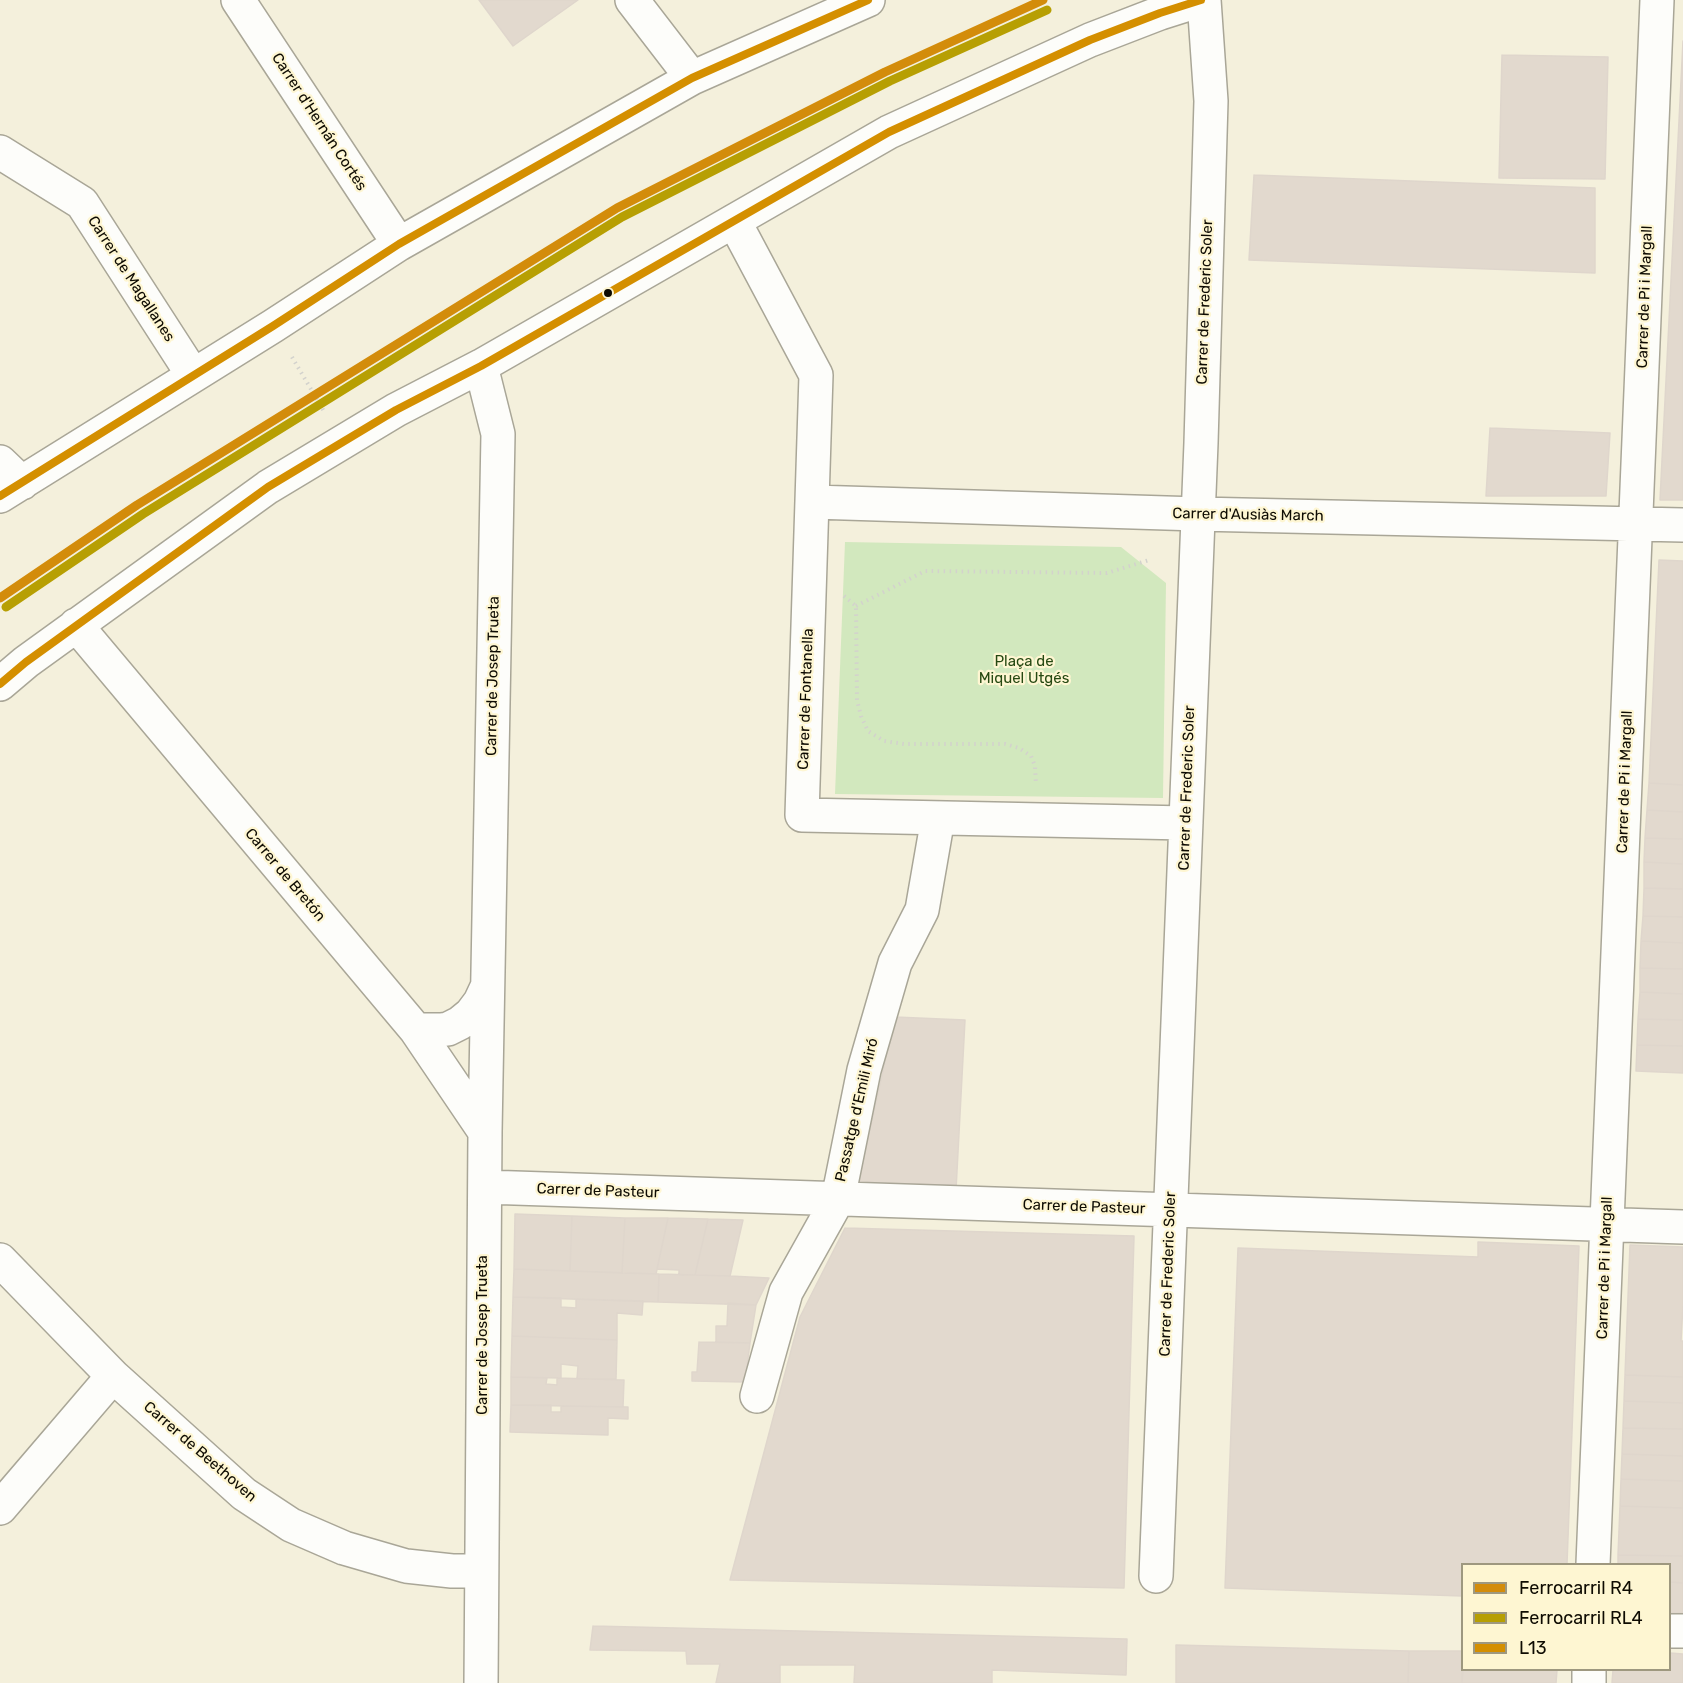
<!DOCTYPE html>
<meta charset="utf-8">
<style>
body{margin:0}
#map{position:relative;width:1683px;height:1683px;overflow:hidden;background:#f4f0dc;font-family:Rubik,sans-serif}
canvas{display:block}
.legend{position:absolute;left:1461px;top:1563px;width:210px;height:108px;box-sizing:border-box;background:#fef6d2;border:2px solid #9e987f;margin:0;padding:8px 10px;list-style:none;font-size:18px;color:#0e0b02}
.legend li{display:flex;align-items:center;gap:12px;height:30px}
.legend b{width:30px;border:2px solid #9e987f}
</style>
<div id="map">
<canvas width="1683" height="1683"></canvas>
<ul class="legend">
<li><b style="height:8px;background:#d38c0b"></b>Ferrocarril R4</li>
<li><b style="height:8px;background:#b79f03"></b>Ferrocarril RL4</li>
<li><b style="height:8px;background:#d48f00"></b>L13</li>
</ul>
</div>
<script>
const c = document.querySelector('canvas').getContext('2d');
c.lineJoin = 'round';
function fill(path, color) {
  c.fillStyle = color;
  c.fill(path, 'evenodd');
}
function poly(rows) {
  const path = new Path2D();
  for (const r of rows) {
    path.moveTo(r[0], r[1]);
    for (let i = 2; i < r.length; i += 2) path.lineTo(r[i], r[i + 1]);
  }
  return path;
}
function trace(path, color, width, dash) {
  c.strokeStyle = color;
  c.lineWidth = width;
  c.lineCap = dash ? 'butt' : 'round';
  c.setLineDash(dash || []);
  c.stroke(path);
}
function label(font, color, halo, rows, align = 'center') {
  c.font = font + ' Rubik,sans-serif';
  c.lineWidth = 4.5;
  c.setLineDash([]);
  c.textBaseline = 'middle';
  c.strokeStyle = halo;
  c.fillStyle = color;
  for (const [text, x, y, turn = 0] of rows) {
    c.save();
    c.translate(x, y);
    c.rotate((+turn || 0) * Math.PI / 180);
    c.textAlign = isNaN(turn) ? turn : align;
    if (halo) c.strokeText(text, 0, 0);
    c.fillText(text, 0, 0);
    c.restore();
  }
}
fill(poly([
 [845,542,1121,547,1166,583,1163,798,835,794]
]), '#d2e8be');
const building = poly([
 [479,0,578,0,513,46,479,0],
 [1683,41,1683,500,1660,500,1683,41],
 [1502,55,1608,57,1605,179,1499,178,1502,55],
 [1254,175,1595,188,1595,273,1249,260,1254,175],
 [1490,428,1610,433,1606,496,1486,496,1490,428],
 [1659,560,1683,561,1683,785,1649,783,1659,560],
 [1649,783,1683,785,1683,812,1647,810,1649,783],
 [1647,810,1683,812,1683,839,1645,838,1647,810],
 [1645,838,1683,839,1683,864,1644,862,1645,838],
 [1644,862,1683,864,1683,889,1644,888,1644,862],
 [1644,888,1683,889,1683,917,1643,916,1644,888],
 [1643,916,1683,917,1683,943,1641,941,1643,916],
 [1641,941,1683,943,1683,969,1640,968,1641,941],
 [1640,968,1683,969,1683,994,1640,992,1640,968],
 [1640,992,1683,994,1683,1020,1638,1019,1640,992],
 [895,1017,965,1020,956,1190,858,1183,895,1017],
 [1638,1019,1683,1020,1683,1046,1637,1045,1638,1019],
 [1637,1045,1683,1046,1683,1073,1636,1071,1637,1045],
 [515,1214,572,1216,570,1271,514,1269,515,1214],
 [572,1216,625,1218,622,1273,570,1271,572,1216],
 [625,1218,668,1218,656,1274,622,1273,625,1218],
 [668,1218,708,1219,695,1275,679,1275,679,1270,657,1269,668,1218],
 [708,1219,743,1220,730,1276,695,1275,708,1219],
 [845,1228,1134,1236,1124,1588,730,1580,800,1317,845,1228],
 [1478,1242,1579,1246,1567,1564,1462,1564,1462,1596,1225,1588,1238,1248,1478,1257,1478,1242],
 [1630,1245,1683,1247,1683,1305,1681,1341,1683,1341,1683,1377,1625,1375,1630,1245],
 [514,1269,659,1274,658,1302,513,1297,514,1269],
 [659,1274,730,1276,769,1278,756,1305,658,1302,659,1274],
 [513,1297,561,1298,561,1307,576,1308,576,1299,643,1301,642,1315,617,1313,617,1340,512,1336,513,1297],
 [728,1303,756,1305,750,1343,716,1342,716,1326,727,1326,728,1303],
 [512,1336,617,1340,616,1379,577,1379,578,1366,561,1364,561,1378,511,1377,512,1336],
 [699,1342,750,1343,745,1382,692,1381,692,1372,697,1372,699,1342],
 [1625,1375,1683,1377,1683,1403,1624,1401,1625,1375],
 [511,1377,547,1378,546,1384,557,1385,557,1378,624,1380,623,1407,511,1405,511,1377],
 [1624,1401,1683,1403,1683,1429,1623,1428,1624,1401],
 [511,1405,551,1405,551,1412,561,1412,561,1406,628,1407,628,1419,608,1418,608,1435,510,1432,511,1405],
 [1623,1428,1683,1429,1683,1456,1622,1454,1623,1428],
 [1622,1454,1683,1456,1683,1481,1621,1479,1622,1454],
 [1621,1479,1683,1481,1683,1508,1620,1506,1621,1479],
 [1620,1506,1683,1508,1683,1556,1618,1555,1620,1506],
 [1618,1555,1683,1556,1683,1583,1670,1582,1670,1564,1618,1564,1618,1555],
 [1670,1582,1683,1583,1683,1613,1670,1613,1670,1582],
 [593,1626,1127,1639,1126,1675,992,1670,992,1683,854,1683,855,1665,780,1665,780,1683,716,1683,720,1664,687,1664,686,1651,590,1650,593,1626],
 [1176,1645,1409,1651,1408,1683,1176,1683,1176,1645],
 [1409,1651,1462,1651,1462,1683,1408,1683,1409,1651],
 [1670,1653,1683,1654,1683,1683,1612,1683,1613,1670,1670,1670,1670,1653],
 [1463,1670,1557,1670,1556,1683,1462,1683,1463,1670]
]);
fill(building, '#e2d9ce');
trace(building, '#dfd6cc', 1.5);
const street = poly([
 [238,0,399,244],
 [632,0,692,78],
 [0,152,82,203,193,375],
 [734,221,816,375,802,815,1186,823],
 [0,462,22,483],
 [0,496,273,326,399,244,692,78,868,0],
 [813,502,1198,514,1683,525],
 [76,625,416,1030,485,1132],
 [0,684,26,662,268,487,396,410,481,366,889,132,1090,40,1160,13,1201,0],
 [416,1030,440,1030,448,1029,460,1023,471,1014,480,1002,487,987],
 [485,1187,1683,1227],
 [0,1260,113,1376,244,1494,291,1525,344,1548,406,1566,452,1571,481,1571],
 [757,1396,786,1292,838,1199,864,1070,895,963,922,910,938,818],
 [0,1508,113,1376],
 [1593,1564,1657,0],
 [1156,1576,1201,443,1211,101,1204,0],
 [1670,1631,1683,1631],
 [481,1683,485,1132,498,434,481,366],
 [1589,1683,1589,1670]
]);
trace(street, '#a9a697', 36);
trace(poly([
 [292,357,325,413],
 [844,596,856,606,857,700,861,716,868,731,884,741,904,744,1005,744,1019,748,1031,756,1035,766,1036,785],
 [856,606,925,571,1107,573,1149,560]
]), '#d3d2cd', 4, [1.5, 4.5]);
trace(street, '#fdfdfa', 33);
trace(poly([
 [0,496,273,326,399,244,692,78,868,0],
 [0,684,26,662,268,487,396,410,481,366,889,132,1090,40,1160,13,1201,0]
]), '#d48f00', 8);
trace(poly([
 [0,598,137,505,617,208,885,72,1043,0]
]), '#d38c0b', 9);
trace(poly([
 [6,607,143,514,622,217,890,81,1047,10]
]), '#b79f03', 9);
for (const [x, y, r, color] of [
 [608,293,5,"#0e0b02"]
]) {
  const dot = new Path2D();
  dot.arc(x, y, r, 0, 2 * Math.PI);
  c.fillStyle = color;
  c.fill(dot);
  trace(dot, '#fef6d2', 2);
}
label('15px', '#0e0b02', '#fef6d2', [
 ["Carrer d'Hernán Cortés",319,122,57],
 ["Carrer de Magallanes",131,279,57],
 ["Carrer de Pi i Margall",1645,297,-88],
 ["Carrer de Frederic Soler",1205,302,-88],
 ["Carrer d'Ausiàs March",1248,515,1],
 ["Carrer de Josep Trueta",493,676,-89],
 ["Carrer de Fontanella",806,699,-88],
 ["Carrer de Pi i Margall",1625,782,-88],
 ["Carrer de Frederic Soler",1187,788,-88],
 ["Carrer de Bretón",285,875,50],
 ["Passatge d'Emili Miró",857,1110,-77],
 ["Carrer de Pasteur",598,1191,2],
 ["Carrer de Pasteur",1084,1207,2],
 ["Carrer de Pi i Margall",1605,1268,-88],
 ["Carrer de Frederic Soler",1168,1274,-88],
 ["Carrer de Josep Trueta",483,1335,-90],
 ["Carrer de Beethoven",200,1452,41]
]);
label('15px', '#264912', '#fef6d2', [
 ["Plaça de",1024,662],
 ["Miquel Utgés",1024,679]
]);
</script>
